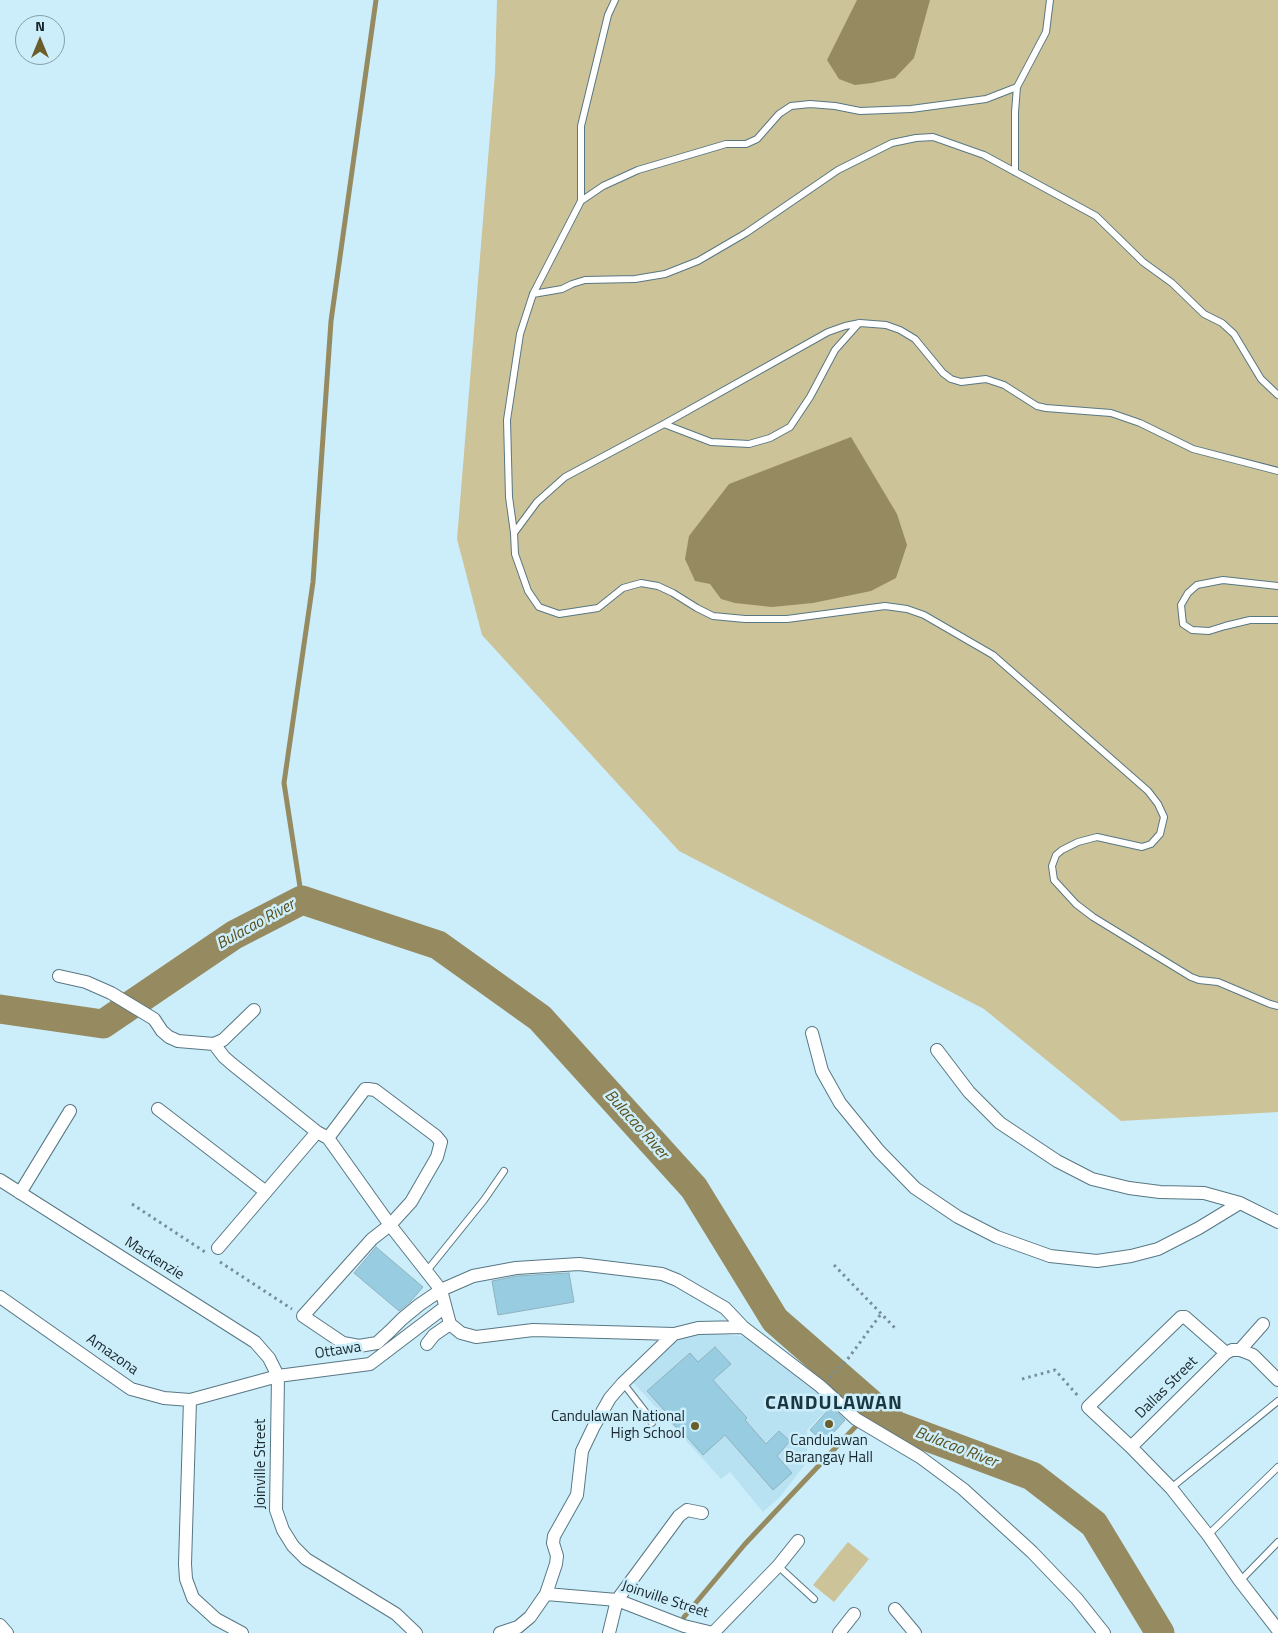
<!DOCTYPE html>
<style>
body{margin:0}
#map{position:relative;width:1278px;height:1633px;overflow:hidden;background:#cceefb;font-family:"Titillium Web",sans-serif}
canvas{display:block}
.north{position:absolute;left:15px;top:15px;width:50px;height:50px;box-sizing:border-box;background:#cceefb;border:1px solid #849ea8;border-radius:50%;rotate:0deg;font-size:14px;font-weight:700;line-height:20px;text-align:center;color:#19262b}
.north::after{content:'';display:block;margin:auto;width:18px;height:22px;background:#6a5d2a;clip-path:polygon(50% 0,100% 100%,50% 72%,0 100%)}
</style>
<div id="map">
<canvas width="1278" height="1633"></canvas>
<div class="north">N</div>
</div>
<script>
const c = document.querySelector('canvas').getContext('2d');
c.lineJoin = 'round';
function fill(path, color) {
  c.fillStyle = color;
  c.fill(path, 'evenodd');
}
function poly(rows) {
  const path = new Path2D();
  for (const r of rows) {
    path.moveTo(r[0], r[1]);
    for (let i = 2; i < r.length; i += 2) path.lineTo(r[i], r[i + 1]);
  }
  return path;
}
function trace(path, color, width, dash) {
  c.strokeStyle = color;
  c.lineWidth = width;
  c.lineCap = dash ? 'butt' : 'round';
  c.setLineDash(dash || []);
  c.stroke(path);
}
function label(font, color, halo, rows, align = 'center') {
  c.font = font + ' "Titillium Web",sans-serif';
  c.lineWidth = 5;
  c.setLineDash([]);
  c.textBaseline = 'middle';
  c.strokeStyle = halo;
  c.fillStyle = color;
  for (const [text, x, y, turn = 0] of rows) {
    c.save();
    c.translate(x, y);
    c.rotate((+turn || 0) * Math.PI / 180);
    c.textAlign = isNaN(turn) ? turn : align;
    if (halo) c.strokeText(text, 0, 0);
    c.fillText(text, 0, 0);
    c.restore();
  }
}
fill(poly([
 [707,1333,751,1337,833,1404,807,1430,807,1462,779,1498,763,1512,730,1472,721,1479,631,1380,679,1338]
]), '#b8e1f2');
fill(poly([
 [497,0,1278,0,1278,1112,1121,1121,984,1009,679,851,482,635,457,539,495,73],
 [848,1542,869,1559,834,1602,813,1585]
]), '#cdc399');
fill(poly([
 [857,0,930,0,914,58,895,78,872,83,855,85,839,79,827,60],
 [851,437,897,514,907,545,896,578,871,591,813,603,772,607,735,603,721,599,710,584,695,581,685,559,689,536,729,484]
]), '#968b60');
trace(poly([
 [302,900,284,783,313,582,331,321,376,0],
 [684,1617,745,1544,874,1407]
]), '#968b60', 5);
trace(poly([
 [0,1009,103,1024,234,935,302,900,438,945,540,1018,694,1188,775,1320,895,1425,1032,1476,1094,1524,1160,1633]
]), '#968b60', 29);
const building = poly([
 [376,1247,423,1287,411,1301,399,1311,354,1273,376,1247],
 [569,1273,574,1302,498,1315,492,1281,517,1276,569,1273],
 [715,1347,731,1364,713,1380,747,1418,745,1420,766,1444,779,1431,790,1441,777,1456,792,1473,773,1490,725,1435,703,1455,679,1428,678,1429,663,1413,665,1411,647,1391,690,1353,698,1362,715,1347],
 [831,1407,845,1420,824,1443,810,1430,831,1407]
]);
fill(building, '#98cce0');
trace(building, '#91b1be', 1);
const lane = poly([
 [615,0,608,15,581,126,581,201,533,294,520,334,507,420,509,497,514,533,515,554,528,591,539,607,559,614,598,608,623,588,641,583,658,586,673,593,697,608,713,616,745,619,787,619,885,606,907,609,924,615,993,655,1148,791,1158,804,1164,817,1160,834,1151,844,1142,847,1097,837,1078,842,1062,850,1056,855,1052,866,1054,880,1076,904,1093,917,1191,977,1199,980,1218,982,1270,1004,1278,1006],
 [1015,172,1015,112,1017,87,1046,32,1050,0],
 [581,201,603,186,638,170,726,144,746,144,757,139,779,114,791,106,810,104,835,106,860,111,911,109,986,99,1017,87],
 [533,294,562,289,572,284,585,280,635,279,665,274,698,261,746,233,838,170,892,143,916,138,933,137,984,155,1096,216,1143,262,1172,283,1204,314,1222,323,1234,334,1261,379,1278,395],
 [664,424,711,442,749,444,770,438,790,427,810,397,835,350,859,323],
 [514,533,537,502,565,477,664,424,828,332,845,326,860,323,886,325,900,330,915,339,943,373,951,379,961,382,986,379,1004,385,1037,406,1046,408,1111,413,1140,423,1193,449,1278,471],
 [1278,586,1223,580,1197,585,1188,593,1181,605,1183,624,1192,630,1209,631,1225,626,1250,620,1278,620],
 [426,1272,484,1200,504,1171],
 [623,1383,647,1414,652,1423],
 [1171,1488,1278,1401],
 [1208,1535,1278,1467],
 [778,1566,814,1599],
 [1240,1581,1278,1542]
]);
const street = poly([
 [59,976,86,982,111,993,154,1019,162,1031,169,1037,178,1041,214,1044],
 [254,1010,223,1040,214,1044,224,1057,232,1064,317,1132,328,1138,390,1225,441,1290,450,1324,461,1333,476,1337,533,1330,674,1334,698,1328,743,1327],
 [812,1033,822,1071,840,1103,879,1151,915,1188,958,1217,997,1237,1050,1256,1097,1261,1131,1256,1158,1249,1199,1228,1240,1203],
 [937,1050,969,1092,1000,1123,1057,1161,1092,1179,1129,1188,1160,1192,1204,1193,1240,1203,1278,1222],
 [158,1109,266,1192],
 [328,1138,365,1089,368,1089,375,1090,436,1136,441,1142,437,1157,411,1202,390,1225,372,1239,303,1316,343,1343,359,1346,377,1343,390,1331,402,1319,419,1305,441,1290,473,1276,516,1268,579,1264,662,1274,677,1280,725,1308,743,1327,820,1386,856,1419,920,1457,963,1489,1032,1552,1077,1599,1104,1633],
 [0,1180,255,1342,269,1358,278,1376,276,1510,283,1530,293,1546,306,1559,396,1614,416,1633],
 [20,1193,70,1111],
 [218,1248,317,1132],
 [0,1297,131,1389,164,1398,190,1400,278,1376,370,1364,445,1307],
 [427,1344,434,1335,450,1324],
 [1240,1350,1263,1324],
 [1226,1353,1185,1317,1181,1317,1088,1407,1131,1447,1171,1488,1208,1535,1240,1581,1278,1630],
 [190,1400,185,1564,186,1579,193,1598,216,1619,242,1633],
 [1131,1447,1226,1353,1232,1350,1240,1350,1253,1355,1278,1380],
 [546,1594,617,1600,684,1626,713,1633,778,1566,798,1541],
 [895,1609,915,1633],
 [0,1625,7,1633],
 [500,1633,518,1627,530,1617,546,1594,556,1564,557,1556,553,1543,554,1536,577,1495,582,1451,594,1426,610,1398,623,1383,674,1334],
 [609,1633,617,1600,679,1516,687,1510,702,1513],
 [839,1633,854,1614]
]);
trace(lane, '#587783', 8);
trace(street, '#587783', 14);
trace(poly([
 [132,1204,205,1252],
 [220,1262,292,1309],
 [834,1265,896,1329],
 [830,1378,847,1360,881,1314],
 [1022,1379,1055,1370,1079,1397]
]), '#768e97', 3, [2.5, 4]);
trace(lane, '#fff', 6);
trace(street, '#fff', 12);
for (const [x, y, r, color] of [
 [829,1424,5,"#6a5d2a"],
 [695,1426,5,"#6a5d2a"]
]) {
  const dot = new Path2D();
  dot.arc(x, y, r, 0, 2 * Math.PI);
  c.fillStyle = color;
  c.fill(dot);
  trace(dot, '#cceefb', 2);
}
label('15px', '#19262b', '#cceefb', [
 ["Mackenzie",154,1259,32],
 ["Ottawa",338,1351,-9],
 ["Amazona",112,1355,35],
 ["Dallas Street",1167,1388,-45],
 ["Joinville Street",261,1464,-90],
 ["Joinville Street",665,1600,18]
]);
label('15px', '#19262b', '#cceefb', [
 ["Candulawan National",685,1417],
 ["High School",685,1434],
 ["Candulawan",829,1441,"center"],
 ["Barangay Hall",829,1458,"center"]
], 'right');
label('italic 16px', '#5c4f1b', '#cceefb', [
 ["Bulacao River",256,925,-29],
 ["Bulacao River",636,1125,48],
 ["Bulacao River",956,1448,21]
]);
c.letterSpacing = '1px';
label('bold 20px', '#193641', '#cceefb', [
 ["CANDULAWAN",834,1404]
]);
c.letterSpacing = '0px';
</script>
